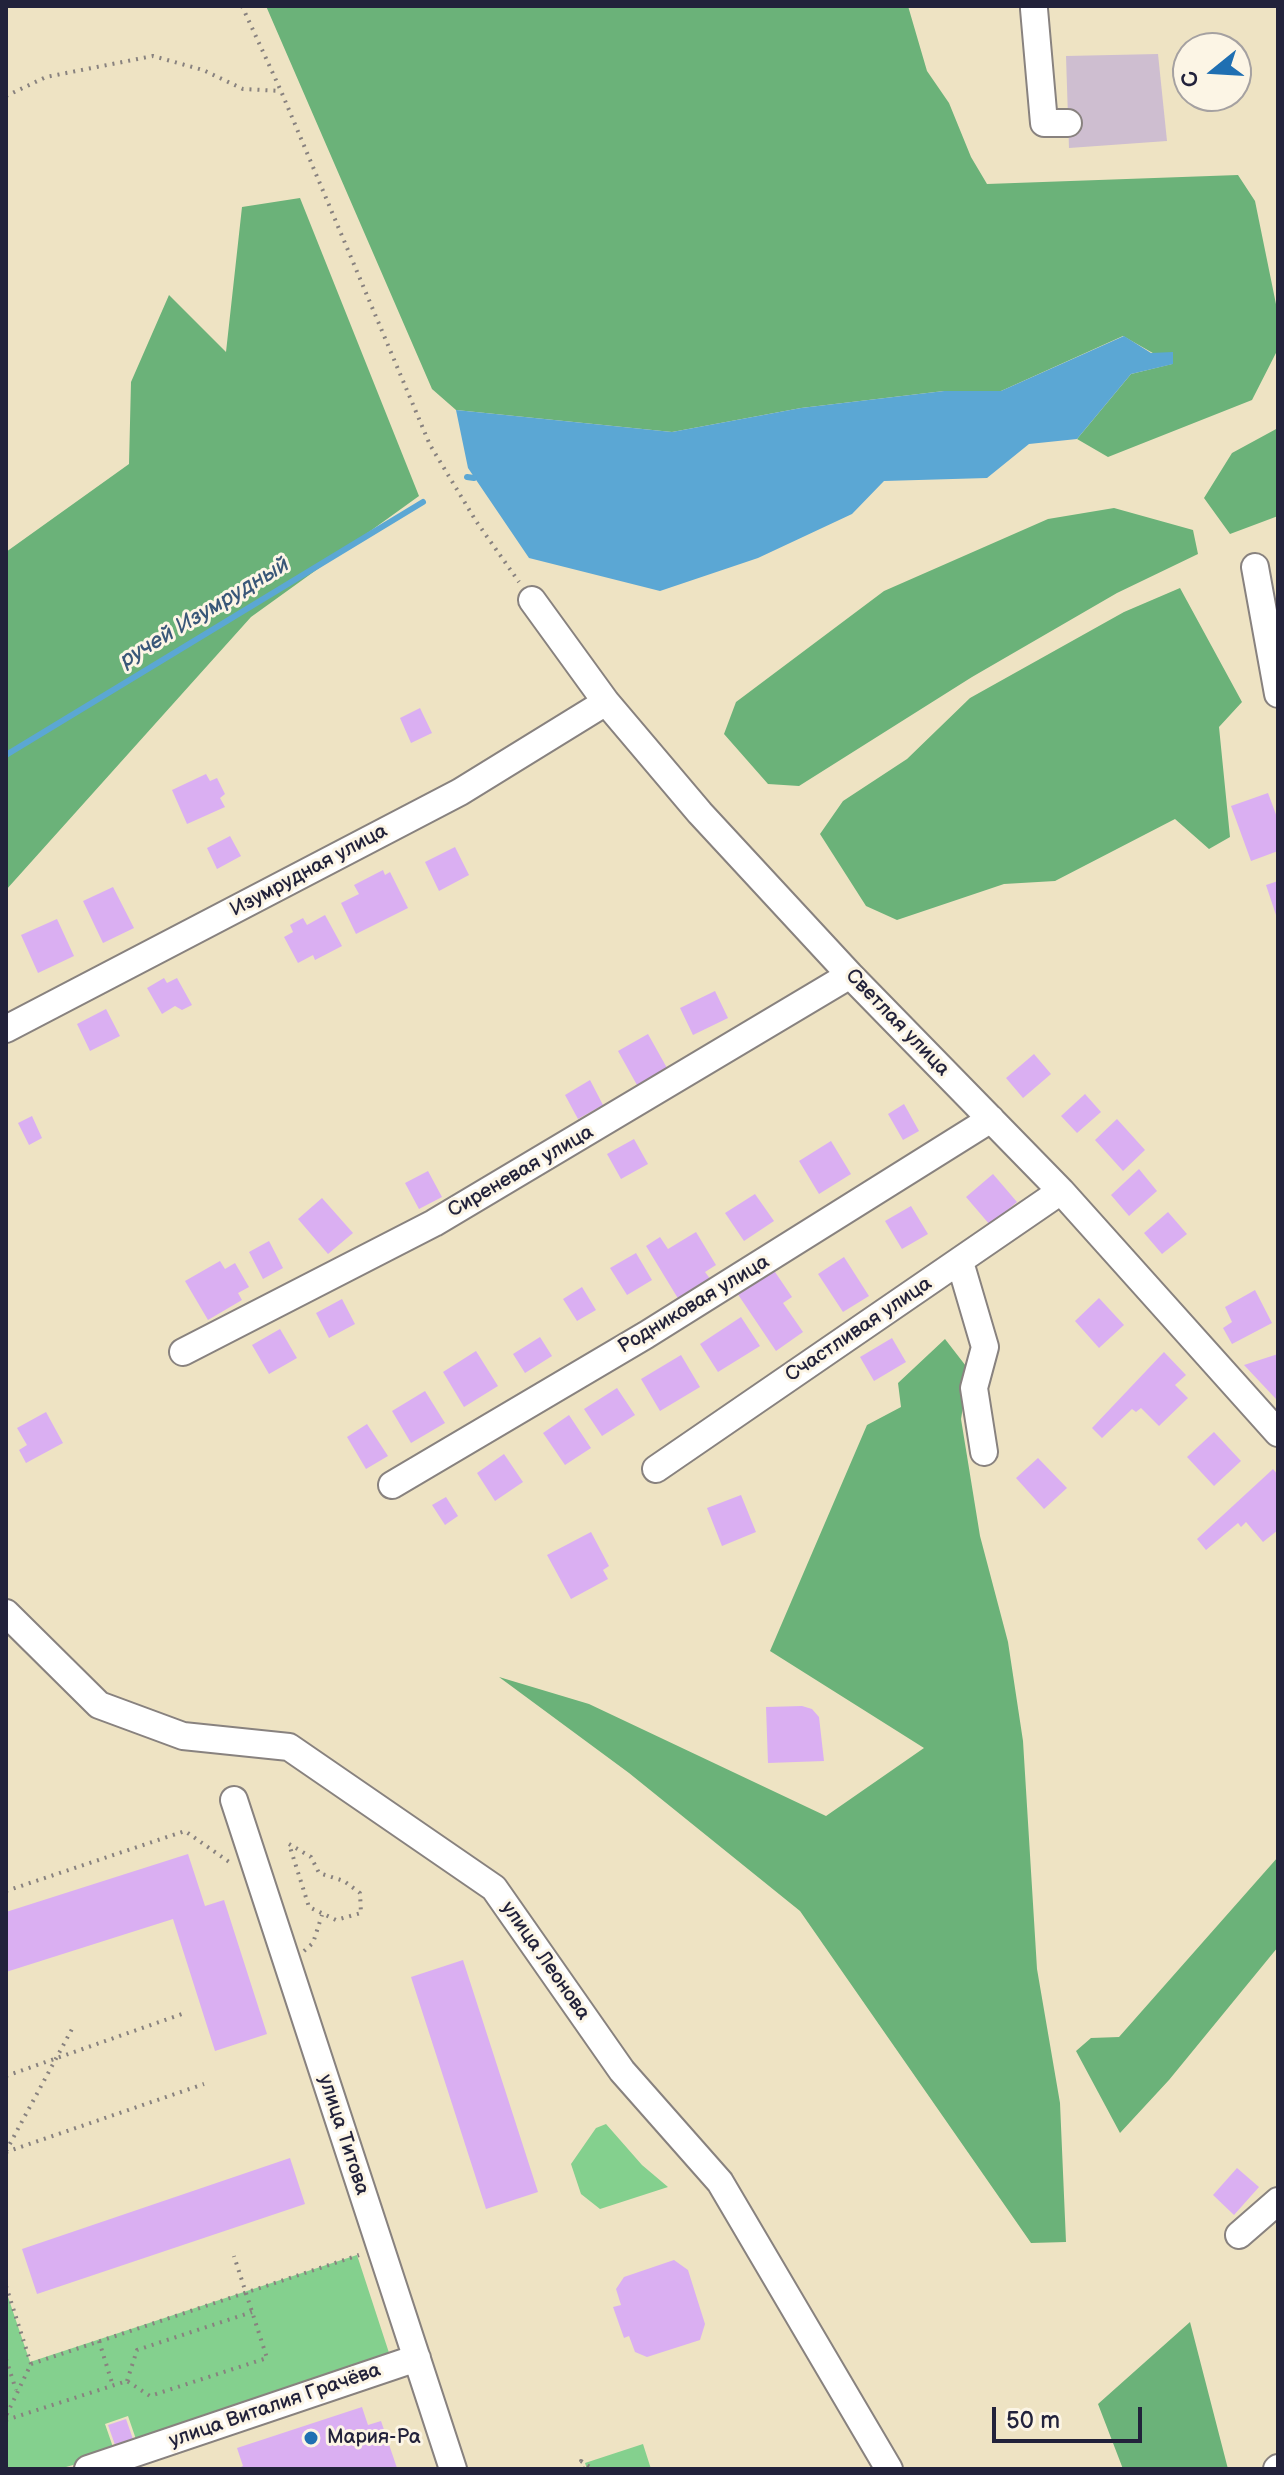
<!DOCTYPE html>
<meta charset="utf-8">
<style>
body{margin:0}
#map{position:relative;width:1284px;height:2475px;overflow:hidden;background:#eee3c3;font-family:"Balsamiq Sans",sans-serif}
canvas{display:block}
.frame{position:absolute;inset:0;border:8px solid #22223b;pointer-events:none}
.north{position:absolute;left:1172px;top:32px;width:80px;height:80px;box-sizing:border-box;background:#fcf5e5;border:2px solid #a5a1a1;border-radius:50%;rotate:252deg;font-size:22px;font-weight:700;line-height:32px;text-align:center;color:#22223b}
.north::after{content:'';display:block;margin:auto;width:28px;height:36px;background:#1f6fb2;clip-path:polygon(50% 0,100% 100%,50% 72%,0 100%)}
.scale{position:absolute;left:992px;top:2407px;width:150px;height:36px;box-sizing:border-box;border:4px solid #22223b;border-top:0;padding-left:10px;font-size:24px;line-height:28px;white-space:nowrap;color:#22223b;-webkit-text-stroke:6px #fcf5e5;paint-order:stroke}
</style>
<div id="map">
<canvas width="1284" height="2475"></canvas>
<div class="frame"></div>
<div class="north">С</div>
<div class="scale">50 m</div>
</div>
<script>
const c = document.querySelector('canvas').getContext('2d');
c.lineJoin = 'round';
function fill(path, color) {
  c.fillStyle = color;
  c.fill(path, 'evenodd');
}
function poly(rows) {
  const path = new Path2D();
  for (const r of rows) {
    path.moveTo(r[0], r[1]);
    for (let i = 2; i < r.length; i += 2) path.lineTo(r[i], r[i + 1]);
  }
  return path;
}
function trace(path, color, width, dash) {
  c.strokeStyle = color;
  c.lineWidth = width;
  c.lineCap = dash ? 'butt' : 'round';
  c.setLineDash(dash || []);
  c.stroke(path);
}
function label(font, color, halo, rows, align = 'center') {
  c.font = font + ' "Balsamiq Sans",sans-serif';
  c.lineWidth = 6;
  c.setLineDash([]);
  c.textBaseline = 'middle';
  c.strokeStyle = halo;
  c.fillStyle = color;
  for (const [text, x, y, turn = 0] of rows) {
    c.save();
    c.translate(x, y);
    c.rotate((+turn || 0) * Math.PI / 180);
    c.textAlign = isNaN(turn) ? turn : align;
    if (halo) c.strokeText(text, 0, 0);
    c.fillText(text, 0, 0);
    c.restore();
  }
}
fill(poly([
 [1158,54,1167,141,1069,148,1066,56]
]), '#cebed0');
fill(poly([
 [606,2124,642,2165,668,2187,600,2209,581,2194,571,2164,596,2128],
 [357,2255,392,2362,139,2448,128,2416,105,2424,115,2453,59,2469,6,2469,6,2291,30,2362],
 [643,2444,651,2469,587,2469,585,2463]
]), '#84d08e');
fill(poly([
 [266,6,908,6,927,71,949,103,971,157,987,184,1238,175,1255,201,1278,314,1278,349,1252,400,1108,457,1077,439,1131,374,1172,364,1123,336,1001,391,944,391,801,408,672,432,456,410,432,389],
 [300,198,419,496,251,617,6,890,6,552,129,464,131,382,169,295,226,352,242,207],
 [1278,428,1278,516,1230,534,1204,498,1232,453],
 [1114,508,1193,530,1198,554,1117,593,972,677,799,786,768,784,724,734,736,702,884,591,1048,519],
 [1180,588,1242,702,1219,727,1230,837,1209,849,1175,819,1055,881,1004,884,897,920,866,906,820,834,843,801,907,759,970,698,1124,612],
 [945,1339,969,1370,961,1419,980,1536,1008,1642,1023,1741,1037,1969,1060,2103,1066,2242,1031,2243,800,1911,629,1773,499,1677,589,1704,826,1816,924,1748,770,1651,867,1425,901,1407,898,1383],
 [1278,1857,1278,1947,1169,2080,1120,2133,1076,2051,1091,2038,1119,2037],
 [1190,2322,1228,2469,1123,2469,1098,2404]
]), '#6bb279');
fill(poly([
 [1124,336,1151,353,1173,352,1173,364,1131,374,1077,439,1029,444,987,478,884,481,852,514,758,558,660,591,529,558,468,468,456,410,672,432,801,408,944,391,1001,391]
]), '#5ba7d4');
trace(poly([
 [467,477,474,478],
 [6,755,423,502]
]), '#5ba7d4', 6);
fill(poly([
 [420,708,432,733,411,743,400,718],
 [206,774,210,781,217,778,225,794,220,798,225,807,187,824,172,790],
 [1268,793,1278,820,1278,851,1251,861,1231,806],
 [230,836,241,856,217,869,207,848],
 [455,847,469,875,439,891,425,862],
 [383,870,385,875,390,872,408,908,356,934,341,903,359,894,354,885],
 [1278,881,1278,918,1277,918,1266,885],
 [113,887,134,928,103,943,83,901],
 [325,915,342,946,315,960,313,955,298,963,284,937,293,932,290,925,303,918,307,925],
 [57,919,74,956,38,973,21,935],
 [164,978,167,983,177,978,192,1005,182,1010,175,1006,162,1014,147,988],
 [715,991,728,1018,693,1035,680,1008],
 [106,1009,120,1036,90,1051,77,1024],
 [648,1034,667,1068,637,1085,618,1051],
 [1034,1054,1051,1074,1023,1098,1006,1078],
 [590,1080,603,1105,578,1119,565,1095],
 [1085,1094,1101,1112,1077,1133,1061,1116],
 [904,1104,919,1131,903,1140,888,1114],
 [32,1116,42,1138,29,1145,18,1123],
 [1117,1119,1145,1150,1123,1171,1095,1140],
 [634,1139,648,1164,621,1179,607,1154],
 [831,1141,851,1174,819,1194,799,1161],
 [1139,1169,1157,1191,1129,1216,1111,1195],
 [428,1171,442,1197,419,1209,405,1183],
 [993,1174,1017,1202,990,1225,966,1197],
 [755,1194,774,1221,744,1241,725,1213],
 [322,1198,353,1233,328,1254,298,1219],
 [911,1206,928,1234,902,1249,885,1221],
 [1168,1212,1187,1234,1162,1254,1144,1233],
 [696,1232,716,1265,705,1272,711,1280,679,1300,646,1246,660,1237,668,1249],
 [269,1241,283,1268,263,1279,249,1252],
 [636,1253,652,1280,627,1295,610,1268],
 [844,1257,869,1296,843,1312,818,1274],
 [220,1261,225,1269,235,1263,249,1287,238,1293,242,1300,208,1320,185,1281],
 [773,1269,792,1297,783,1303,803,1332,776,1351,737,1293],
 [582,1287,596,1310,577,1321,563,1299],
 [1255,1290,1272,1323,1232,1344,1223,1328,1232,1322,1225,1307],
 [1099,1298,1124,1325,1099,1348,1075,1321],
 [342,1299,355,1324,329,1338,316,1313],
 [741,1317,760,1346,718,1372,700,1344],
 [280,1329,297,1358,269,1374,252,1345],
 [540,1337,552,1356,525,1373,513,1354],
 [892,1338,906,1362,874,1381,860,1357],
 [476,1351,498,1386,464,1407,443,1372],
 [1164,1352,1186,1375,1175,1385,1188,1398,1159,1426,1141,1408,1136,1412,1132,1409,1102,1438,1092,1428],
 [1278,1354,1278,1398,1276,1399,1244,1365],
 [681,1355,700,1387,660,1411,641,1379],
 [617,1388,635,1415,602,1436,584,1409],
 [425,1391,445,1423,411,1443,392,1411],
 [46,1412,63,1443,26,1463,19,1450,27,1445,17,1428],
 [569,1415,591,1448,565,1465,543,1433],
 [367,1424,388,1456,366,1469,347,1437],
 [1214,1432,1241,1461,1214,1486,1187,1457],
 [504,1454,523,1482,495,1501,477,1473],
 [1038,1458,1067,1488,1044,1509,1016,1478],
 [1273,1469,1278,1475,1278,1530,1263,1542,1246,1522,1241,1527,1238,1523,1206,1550,1197,1539],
 [741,1495,756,1532,722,1546,707,1508],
 [446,1497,458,1516,445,1525,432,1505],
 [591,1532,609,1566,603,1570,608,1579,571,1599,547,1555],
 [802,1706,812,1709,819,1717,824,1761,768,1763,766,1707],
 [188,1854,205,1906,224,1900,267,2034,215,2051,173,1919,6,1972,6,1912],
 [463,1960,538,2192,486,2209,411,1977],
 [290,2158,305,2204,37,2294,22,2249],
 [1237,2168,1259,2187,1234,2215,1213,2195],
 [674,2260,688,2270,705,2324,700,2340,647,2357,635,2352,629,2336,624,2338,613,2307,621,2305,616,2289,624,2277],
 [362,2407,368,2425,381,2421,397,2468,237,2469,243,2466,237,2448],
 [126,2419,133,2439,115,2445,108,2425]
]), '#daaff2');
const minor = poly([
 [1034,9,1044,123,1068,123],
 [1255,567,1278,694],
 [532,600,606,702,700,813,850,975,1061,1191,1278,1433],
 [6,1029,460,792,606,702],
 [960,1262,985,1347,974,1388,984,1452],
 [183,1352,434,1223,850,975],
 [656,1469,1061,1191],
 [392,1485,646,1335,991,1119],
 [6,1613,99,1705,183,1736,289,1747,494,1888,622,2071,720,2182,889,2469],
 [234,1800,453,2469],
 [1239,2235,1278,2201],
 [88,2469,417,2358],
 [1277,2469,1278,2468]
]);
trace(minor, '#88827f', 30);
trace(poly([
 [242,6,281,91,430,445,476,521,519,582],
 [6,96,46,77,153,56,203,70,243,89,281,91],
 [289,1844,311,1857,319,1873,344,1881,360,1893,361,1913,336,1920,309,1907,289,1844],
 [6,1891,185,1831,232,1864],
 [304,1951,313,1943,322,1915],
 [6,2076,182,2014],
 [6,2151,72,2029],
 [6,2152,204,2084],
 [6,2286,31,2364,6,2416],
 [99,2341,113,2386],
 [6,2359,16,2390],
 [31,2364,359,2255],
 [127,2381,137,2350,252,2312],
 [6,2420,127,2381,150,2396,267,2358,234,2256],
 [583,2469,581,2461,593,2469]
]), '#88827f', 4, [2, 6]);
trace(minor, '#fff', 26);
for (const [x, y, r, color] of [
 [311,2438,8,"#1f6fb2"]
]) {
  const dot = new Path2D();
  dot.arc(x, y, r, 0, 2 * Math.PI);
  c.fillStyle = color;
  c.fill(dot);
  trace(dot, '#fcf5e5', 3);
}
label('20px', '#22223b', '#fcf5e5', [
 ["Изумрудная улица",309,871,-28],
 ["Светлая улица",897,1023,46],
 ["Сиреневая улица",521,1172,-30],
 ["Родниковая улица",694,1305,-31],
 ["Счастливая улица",859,1330,-34],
 ["улица Леонова",545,1961,55],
 ["улица Титова",343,2135,72],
 ["улица Виталия Грачёва",275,2406,-19]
]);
label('20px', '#22223b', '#fcf5e5', [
 ["Мария-Ра",327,2438]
], 'left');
label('italic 22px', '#395778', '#fcf5e5', [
 ["ручей Изумрудный",205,613,-31]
]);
</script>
